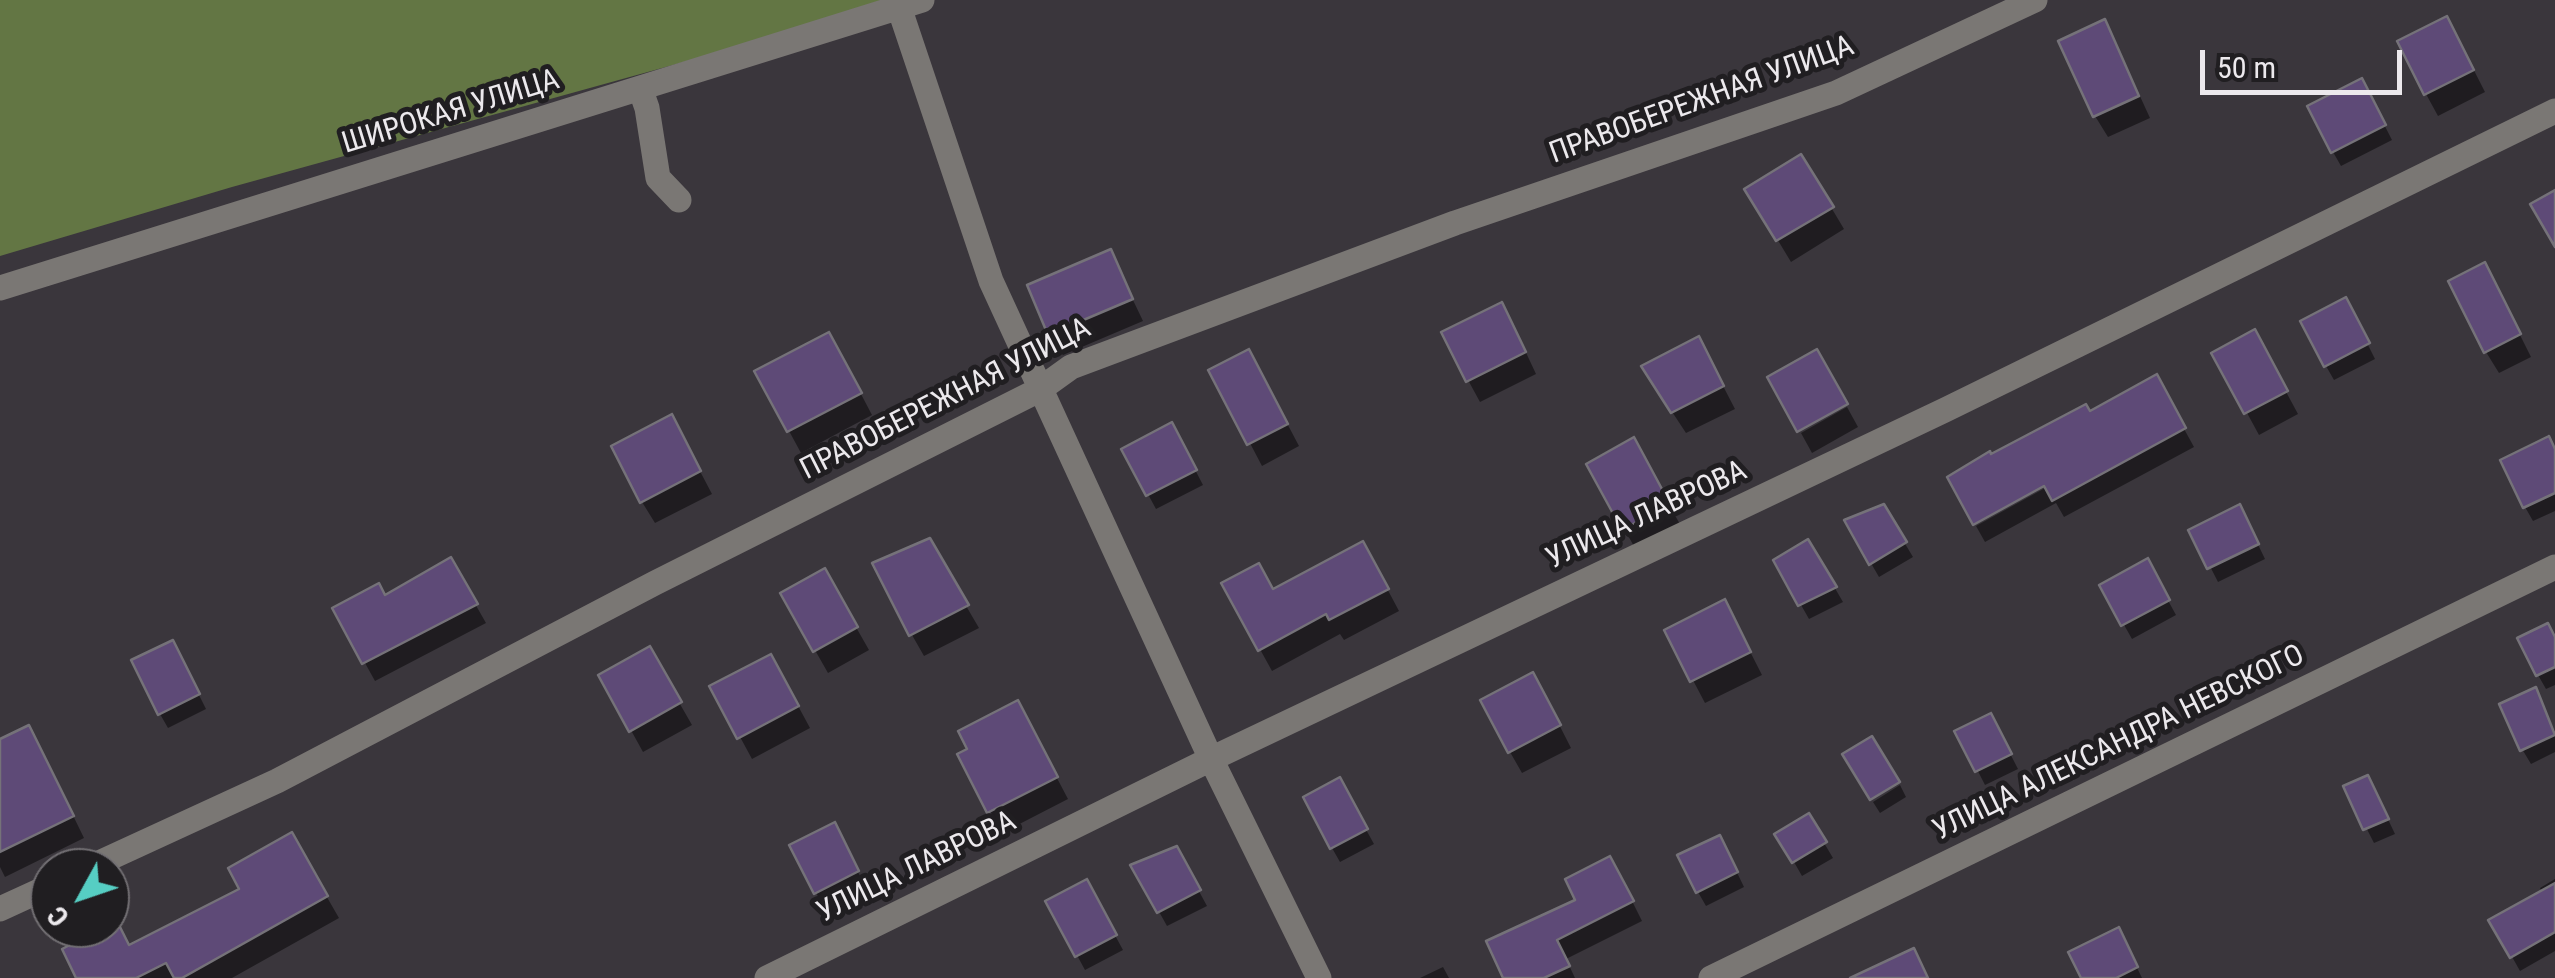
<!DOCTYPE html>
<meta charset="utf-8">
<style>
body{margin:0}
#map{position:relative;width:2555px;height:978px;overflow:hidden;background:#3a363c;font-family:"Roboto Condensed",sans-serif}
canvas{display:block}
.north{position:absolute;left:30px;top:848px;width:100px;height:100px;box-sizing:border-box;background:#201e21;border:2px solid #726f73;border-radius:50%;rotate:230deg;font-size:28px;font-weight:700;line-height:40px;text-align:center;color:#ece9ed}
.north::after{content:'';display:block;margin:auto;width:35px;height:45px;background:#56cec3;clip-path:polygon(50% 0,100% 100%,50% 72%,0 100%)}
.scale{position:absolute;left:2200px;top:50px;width:202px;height:45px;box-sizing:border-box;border:5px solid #ece9ed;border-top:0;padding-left:12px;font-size:30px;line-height:35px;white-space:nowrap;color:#ece9ed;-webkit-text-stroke:8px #201e21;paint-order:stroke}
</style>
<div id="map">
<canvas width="2555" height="978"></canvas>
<div class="north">С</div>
<div class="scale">50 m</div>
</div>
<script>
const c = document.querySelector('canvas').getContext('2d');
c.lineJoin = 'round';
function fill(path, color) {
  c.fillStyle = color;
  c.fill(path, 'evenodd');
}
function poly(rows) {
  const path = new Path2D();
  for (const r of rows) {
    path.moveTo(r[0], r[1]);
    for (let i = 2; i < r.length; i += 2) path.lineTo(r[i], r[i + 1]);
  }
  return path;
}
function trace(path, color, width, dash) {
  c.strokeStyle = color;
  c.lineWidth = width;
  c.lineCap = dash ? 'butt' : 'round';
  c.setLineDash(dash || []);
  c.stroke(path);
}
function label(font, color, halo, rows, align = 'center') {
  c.font = font + ' "Roboto Condensed",sans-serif';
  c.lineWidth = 10;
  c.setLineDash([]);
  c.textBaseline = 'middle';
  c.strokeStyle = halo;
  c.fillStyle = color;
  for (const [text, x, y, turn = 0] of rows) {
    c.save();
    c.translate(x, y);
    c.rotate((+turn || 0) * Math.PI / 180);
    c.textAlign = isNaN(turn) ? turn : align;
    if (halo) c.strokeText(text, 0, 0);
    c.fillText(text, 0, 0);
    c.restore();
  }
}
fill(poly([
 [0,0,908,0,232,187,0,256]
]), '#637644');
fill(poly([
 [2459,41,2485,92,2438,116,2426,94],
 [2116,44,2150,118,2108,137,2095,116],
 [2369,95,2392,140,2341,166,2333,152],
 [1801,157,1844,229,1791,262,1747,189],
 [1110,252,1143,321,1063,355,1051,333],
 [2496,287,2531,357,2499,373,2486,352],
 [2353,315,2375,359,2334,380,2326,366],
 [1514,327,1536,374,1480,402,1468,380],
 [2264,351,2298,414,2259,435,2215,354],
 [841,356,872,415,801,453,757,372],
 [1710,361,1735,409,1686,433,1657,389],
 [1212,371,1261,374,1299,446,1262,466],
 [2156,378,2194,447,2064,517,2056,503,1985,542,1976,526,2056,482,2089,414],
 [1847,407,1858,427,1812,453,1801,433],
 [683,439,712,494,655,523,642,502],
 [1179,439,1203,485,1156,509,1124,450],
 [1633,441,1681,526,1636,550,1589,465],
 [2555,452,2555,511,2533,521,2525,507],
 [1883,507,1913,557,1879,577,1847,522],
 [2247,522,2265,559,2218,582,2192,531],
 [928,541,979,628,924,656,912,635],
 [1808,542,1843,602,1809,619,1776,561],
 [450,560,486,623,375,681,335,609,385,598],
 [2147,562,2176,615,2132,639,2102,586],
 [1375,566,1399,611,1344,640,1340,634,1272,671,1224,584,1273,592],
 [824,571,869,650,828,673,783,594],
 [1736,624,1762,675,1705,703,1667,631],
 [2555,640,2555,685,2546,689,2538,675],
 [649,650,692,725,643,752,601,676],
 [180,657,206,709,168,728,160,714],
 [783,678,810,728,752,759,713,687],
 [2535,691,2555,731,2555,752,2531,764,2522,749],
 [1545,697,1571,748,1522,773,1510,752],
 [1029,725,1068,799,1002,833,990,811],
 [1998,730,2018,769,1985,785,1958,732],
 [0,742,41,750,84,838,5,877,0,867],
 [1339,781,1374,844,1340,862,1332,848],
 [1900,785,1906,797,1880,813,1873,802],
 [2346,788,2375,792,2395,834,2374,843],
 [1808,816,1833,858,1802,876,1778,834],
 [291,835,339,918,232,978,79,978,65,950,116,925,129,947,243,890],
 [842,840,865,886,824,907,816,893],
 [1176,849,1207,906,1167,926,1134,867],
 [1727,852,1744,887,1706,906,1698,892],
 [1620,877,1642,921,1566,959,1575,978,1506,978,1579,901],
 [2555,879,2555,951,2520,971,2492,921,2542,893,2540,888],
 [1086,882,1123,950,1085,970,1048,902],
 [2126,945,2142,978,2084,978],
 [1443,967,1449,978,1420,978]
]), '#0007');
const building = poly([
 [2447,16,2474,70,2424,95,2397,41,2447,16],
 [2105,19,2139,96,2093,117,2058,41,2105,19],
 [2362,78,2386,125,2331,153,2307,106,2362,78],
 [1801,154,1834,207,1776,241,1744,189,1801,154],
 [2555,190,2555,247,2530,204,2555,190],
 [1111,249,1133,299,1048,335,1027,285,1111,249],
 [2485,262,2521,334,2484,353,2448,281,2485,262],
 [2346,297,2370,343,2324,367,2300,321,2346,297],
 [1502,302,1526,352,1466,382,1441,332,1502,302],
 [2255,329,2288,391,2244,414,2211,353,2255,329],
 [829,332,862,393,787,432,754,371,829,332],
 [1699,336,1724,386,1671,413,1641,366,1699,336],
 [1249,349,1288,424,1247,445,1208,370,1249,349],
 [1817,349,1848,404,1797,432,1767,377,1817,349],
 [2157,374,2186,428,2052,501,2044,486,1973,525,1947,477,1990,451,1991,454,2086,404,2090,411,2157,374],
 [672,414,701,471,640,503,611,446,672,414],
 [1172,422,1197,470,1146,496,1121,449,1172,422],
 [2549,436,2555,449,2555,493,2523,508,2500,460,2549,436],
 [1634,437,1670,504,1622,530,1586,464,1634,437],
 [1884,504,1907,542,1869,565,1844,520,1884,504],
 [2240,504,2259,544,2207,569,2188,530,2240,504],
 [930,538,969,605,909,636,872,563,930,538],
 [1808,539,1837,587,1798,606,1773,560,1808,539],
 [1363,541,1389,589,1329,620,1326,614,1258,651,1221,583,1259,563,1273,589,1363,541],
 [451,557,478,604,362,664,332,608,379,583,385,595,451,557],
 [2148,558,2170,600,2121,626,2099,585,2148,558],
 [825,568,858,627,813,652,780,593,825,568],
 [1725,599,1751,652,1690,682,1664,630,1725,599],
 [2548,623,2555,637,2555,667,2536,676,2517,638,2548,623],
 [173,640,200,694,158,715,131,660,173,640],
 [650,646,682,702,629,732,598,675,650,646],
 [771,654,799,706,737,739,709,686,771,654],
 [1533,672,1561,725,1508,753,1480,700,1533,672],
 [2536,687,2555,735,2520,751,2499,704,2536,687],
 [1018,700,1058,777,987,813,957,754,967,749,958,731,1018,700],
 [1991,713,2012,754,1975,772,1954,731,1991,713],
 [29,725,74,816,0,852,0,739,29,725],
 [1872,736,1900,782,1870,800,1842,754,1872,736],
 [2368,775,2389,819,2363,830,2343,786,2368,775],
 [1340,777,1368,829,1330,849,1303,797,1340,777],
 [1809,813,1827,842,1792,863,1774,834,1809,813],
 [835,822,859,871,814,894,789,845,835,822],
 [292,832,328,896,182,978,174,978,166,963,136,978,76,978,62,949,103,928,110,928,117,921,129,945,239,889,228,868,292,832],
 [1720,835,1738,872,1696,893,1677,855,1720,835],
 [1177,846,1201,890,1157,913,1130,865,1177,846],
 [1610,856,1634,901,1557,940,1570,966,1544,978,1503,978,1486,941,1575,900,1565,879,1610,856],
 [1087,879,1117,935,1075,957,1045,901,1087,879],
 [2555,883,2555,932,2510,958,2488,920,2555,883],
 [2119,927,2138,967,2116,978,2081,978,2068,952,2119,927],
 [1914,948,1928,978,1850,978,1914,948]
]);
fill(building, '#5e4a77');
trace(building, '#757279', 2.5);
trace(poly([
 [899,7,991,281,1211,759,1319,978],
 [640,88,647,108,658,178,679,200],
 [0,288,922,0],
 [88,868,277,781,655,583,1039,390,1071,367,1455,223,1836,93,2035,0],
 [0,909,50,886],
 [767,978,1211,759,1945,410,2555,111],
 [1711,978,2555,567]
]), '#7a7774', 25);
label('30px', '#ece9ed', '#201e21', [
 ["ПРАВОБЕРЕЖНАЯ УЛИЦА",1702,101,-20],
 ["ШИРОКАЯ УЛИЦА",451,113,-17],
 ["ПРАВОБЕРЕЖНАЯ УЛИЦА",946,400,-27],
 ["УЛИЦА ЛАВРОВА",1647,516,-25],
 ["УЛИЦА АЛЕКСАНДРА НЕВСКОГО",2119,744,-26],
 ["УЛИЦА ЛАВРОВА",917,868,-26]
]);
</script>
